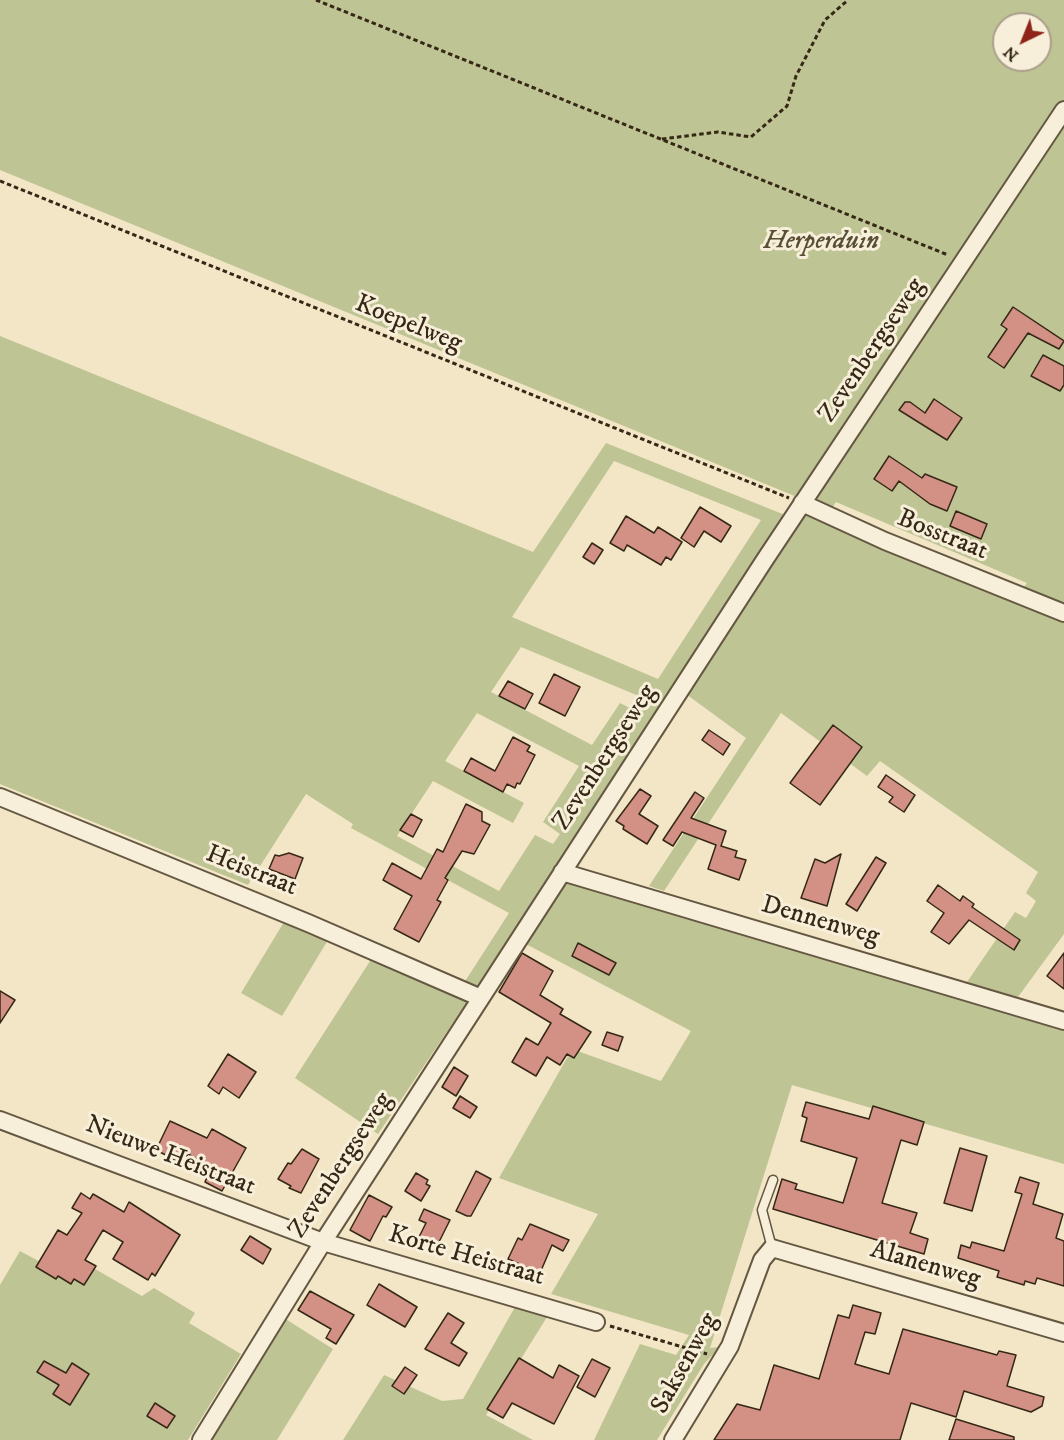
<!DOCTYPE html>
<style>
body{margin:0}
#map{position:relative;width:1064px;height:1440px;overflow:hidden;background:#f3e6c6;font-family:"IM FELL DW Pica",serif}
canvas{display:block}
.north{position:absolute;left:992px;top:12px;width:60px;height:60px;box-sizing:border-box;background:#f7efda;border:2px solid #aa9f8c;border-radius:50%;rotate:223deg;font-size:16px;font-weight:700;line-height:24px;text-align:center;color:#362816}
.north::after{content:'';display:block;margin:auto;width:21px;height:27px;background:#8f2418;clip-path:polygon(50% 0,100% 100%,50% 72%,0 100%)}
</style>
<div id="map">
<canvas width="1064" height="1440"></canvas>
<div class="north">N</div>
</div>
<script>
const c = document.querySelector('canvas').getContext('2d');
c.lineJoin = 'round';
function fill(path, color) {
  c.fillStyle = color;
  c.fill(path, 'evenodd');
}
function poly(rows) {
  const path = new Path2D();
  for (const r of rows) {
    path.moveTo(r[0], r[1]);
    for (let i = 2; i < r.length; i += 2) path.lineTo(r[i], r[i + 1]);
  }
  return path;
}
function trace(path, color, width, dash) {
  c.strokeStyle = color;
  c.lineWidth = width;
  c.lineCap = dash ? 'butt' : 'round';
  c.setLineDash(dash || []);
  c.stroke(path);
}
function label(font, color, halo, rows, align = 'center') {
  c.font = font + ' "IM FELL DW Pica",serif';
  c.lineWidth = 6;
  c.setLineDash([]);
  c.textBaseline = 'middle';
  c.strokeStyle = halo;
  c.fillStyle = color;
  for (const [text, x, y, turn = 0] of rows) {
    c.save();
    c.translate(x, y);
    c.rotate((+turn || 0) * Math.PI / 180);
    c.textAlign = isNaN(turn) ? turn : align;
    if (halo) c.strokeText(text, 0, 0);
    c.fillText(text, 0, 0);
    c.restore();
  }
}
fill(poly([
 [0,0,1064,0,1064,604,1024,587,1027,583,836,502,832,508,797,497,0,170],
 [1004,24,1040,24,1040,60,1004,60],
 [0,336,533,552,606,443,785,515,476,992,462,986,509,913,351,828,353,824,306,794,248,885,0,784],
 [614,461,761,520,658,679,512,617],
 [521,647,646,699,638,712,620,703,592,745,491,692],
 [477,713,579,766,543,822,560,834,553,844,535,835,499,891,397,836,433,781,513,823,524,803,445,761],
 [805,512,1064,619,1064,934,1018,997,967,982,1015,912,1026,918,1036,901,1026,893,1038,872,880,761,867,776,781,713,664,891,649,886,746,738,686,694],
 [565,880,1064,1031,1064,1164,792,1085,710,1348,720,1347,704,1364,657,1440,594,1440,640,1344,676,1355,689,1335,551,1294,598,1214,499,1178,572,1049,661,1081,691,1031,524,943],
 [284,922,328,940,282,1016,241,993],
 [372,958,467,1002,378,1134,295,1078],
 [20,1251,55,1270,69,1254,142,1296,154,1288,195,1313,189,1323,241,1354,188,1440,0,1440,0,1285],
 [515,1307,547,1317,486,1415,533,1440,343,1440,384,1375,442,1401,463,1399],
 [284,1318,333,1349,277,1440,211,1440]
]), '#bec493');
const building = poly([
 [1013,307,1064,341,1059,349,1028,333,1004,368,988,357,1007,329,1001,325,1013,307],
 [1043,355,1064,366,1064,385,1060,391,1031,376,1043,355],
 [934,399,962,418,947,440,899,410,905,402,910,402,925,413,934,399],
 [889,456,922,478,925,474,957,487,947,511,930,504,899,481,892,491,874,479,889,456],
 [700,507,731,526,721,542,704,531,694,547,681,538,700,507],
 [956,511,987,524,981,539,950,526,956,511],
 [626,516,654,533,658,527,682,542,671,560,666,557,661,565,627,545,624,551,610,543,626,516],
 [592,543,603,550,594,564,583,557,592,543],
 [554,674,580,687,565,716,539,703,554,674],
 [508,681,533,694,525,709,499,696,508,681],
 [833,725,862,747,820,805,790,783,833,725],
 [709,730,730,744,723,755,702,740,709,730],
 [513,737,530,746,527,751,535,755,520,784,517,783,515,788,507,784,503,792,464,771,471,758,495,771,513,737],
 [886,775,915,795,904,812,889,802,893,797,878,787,886,775],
 [640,789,651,796,639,814,658,826,647,844,623,829,624,826,616,821,640,789],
 [695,792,704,798,691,818,726,831,721,846,737,851,735,857,746,860,739,880,708,869,716,845,682,832,673,846,663,840,695,792],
 [466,804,482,812,482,821,490,825,474,854,462,851,445,878,448,880,437,900,441,902,419,942,394,929,412,896,383,880,392,863,421,879,437,849,443,852,466,804],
 [411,814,422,820,413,837,400,830,411,814],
 [289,853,303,858,295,879,269,869,275,855,279,856,289,853],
 [841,854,827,906,801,898,815,859,825,863,841,854],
 [876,857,886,863,857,911,846,904,876,857],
 [938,885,960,901,963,896,974,904,972,907,1020,940,1014,950,969,920,949,944,931,932,944,913,927,901,938,885],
 [578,943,616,963,609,975,572,956,578,943],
 [522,953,553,971,540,995,563,1009,560,1014,591,1032,574,1058,567,1054,560,1065,547,1057,536,1076,512,1062,526,1038,538,1045,551,1023,499,992,522,953],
 [1064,953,1064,989,1047,976,1064,953],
 [0,991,15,1000,0,1023,0,991],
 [607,1032,623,1037,618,1051,602,1045,607,1032],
 [228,1054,256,1072,239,1098,223,1087,219,1094,208,1086,228,1054],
 [454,1067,468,1076,456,1096,442,1087,454,1067],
 [460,1096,477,1107,470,1118,453,1108,460,1096],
 [806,1102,869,1119,873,1106,924,1122,917,1145,901,1140,882,1203,917,1213,910,1233,928,1239,924,1254,773,1209,782,1179,797,1184,795,1189,843,1203,857,1158,801,1141,807,1118,802,1116,806,1102],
 [170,1121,207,1138,212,1129,246,1148,222,1191,205,1182,211,1167,188,1154,183,1164,156,1150,170,1121],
 [960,1148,987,1156,972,1211,944,1203,960,1148],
 [302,1149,319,1159,301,1193,289,1188,291,1186,278,1179,288,1163,291,1164,302,1149],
 [476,1171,491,1179,471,1216,467,1216,456,1211,476,1171],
 [416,1173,428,1180,426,1184,430,1186,421,1201,405,1191,416,1173],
 [1020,1177,1039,1183,1033,1204,1063,1214,1056,1238,1064,1241,1064,1286,1037,1278,1035,1284,1025,1281,1024,1285,997,1277,999,1271,958,1258,961,1245,970,1248,972,1242,1004,1251,1022,1194,1015,1192,1020,1177],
 [81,1193,90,1199,93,1194,124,1212,129,1202,180,1235,155,1276,152,1273,148,1280,113,1259,123,1242,103,1230,85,1260,96,1266,84,1285,74,1279,71,1284,58,1276,56,1279,36,1267,58,1230,67,1235,82,1213,72,1208,81,1193],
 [369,1195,392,1207,386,1217,383,1216,370,1241,350,1230,369,1195],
 [424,1209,450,1220,437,1246,419,1237,426,1223,419,1220,424,1209],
 [530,1224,569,1240,563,1251,552,1245,540,1273,508,1259,518,1238,522,1240,530,1224],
 [250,1236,271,1249,263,1264,241,1250,250,1236],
 [379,1284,417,1307,405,1327,367,1305,379,1284],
 [310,1291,354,1315,336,1344,326,1338,331,1329,298,1310,310,1291],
 [853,1305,881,1313,875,1334,865,1332,855,1364,889,1374,903,1329,997,1355,999,1351,1016,1355,1007,1386,1044,1397,1042,1406,1031,1412,964,1391,956,1417,911,1403,900,1440,714,1440,737,1404,760,1410,774,1365,819,1379,838,1315,849,1318,853,1305],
 [448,1313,464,1323,451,1343,467,1353,459,1366,425,1349,448,1313],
 [519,1358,553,1378,559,1365,579,1376,554,1424,512,1403,503,1418,487,1409,519,1358],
 [592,1359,610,1368,595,1397,577,1387,592,1359],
 [44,1361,66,1373,72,1363,89,1374,70,1405,53,1394,59,1385,37,1372,44,1361],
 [405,1367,417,1375,404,1394,392,1386,405,1367],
 [155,1403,175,1416,167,1428,147,1416,155,1403],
 [956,1419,1014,1437,1014,1440,949,1440,956,1419]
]);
fill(building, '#d39186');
trace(building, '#362816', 1.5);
const service = poly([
 [772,1248,762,1210,773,1180]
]);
const minor = poly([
 [802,503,885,541,1064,613],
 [0,797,308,923,481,998],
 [562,872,1064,1021],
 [0,1120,323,1242,596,1322],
 [201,1440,323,1242,764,561,1064,110],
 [673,1440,730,1346,762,1260,772,1248,1064,1333]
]);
trace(service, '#655842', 11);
trace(minor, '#655842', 20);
trace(poly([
 [316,0,948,255],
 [662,139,718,132,751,137,787,106,796,76,825,20,848,0],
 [0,181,789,498],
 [610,1326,707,1354]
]), '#362816', 3, [4.5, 3]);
trace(service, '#f7efda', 8);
trace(minor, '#f7efda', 16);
label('italic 26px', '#584f35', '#f7efda', [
 ["Herperduin",821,243]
]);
label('26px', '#362816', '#f7efda', [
 ["Koepelweg",408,325,22],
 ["Zevenbergseweg",873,351,-56],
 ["Bosstraat",942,536,22],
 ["Zevenbergseweg",606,758,-57],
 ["Heistraat",251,872,22],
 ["Dennenweg",820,922,16],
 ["Nieuwe Heistraat",170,1157,21],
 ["Zevenbergseweg",342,1166,-57],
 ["Korte Heistraat",466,1257,16],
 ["Alanenweg",925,1266,16],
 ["Saksenweg",686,1364,-61]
]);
</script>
